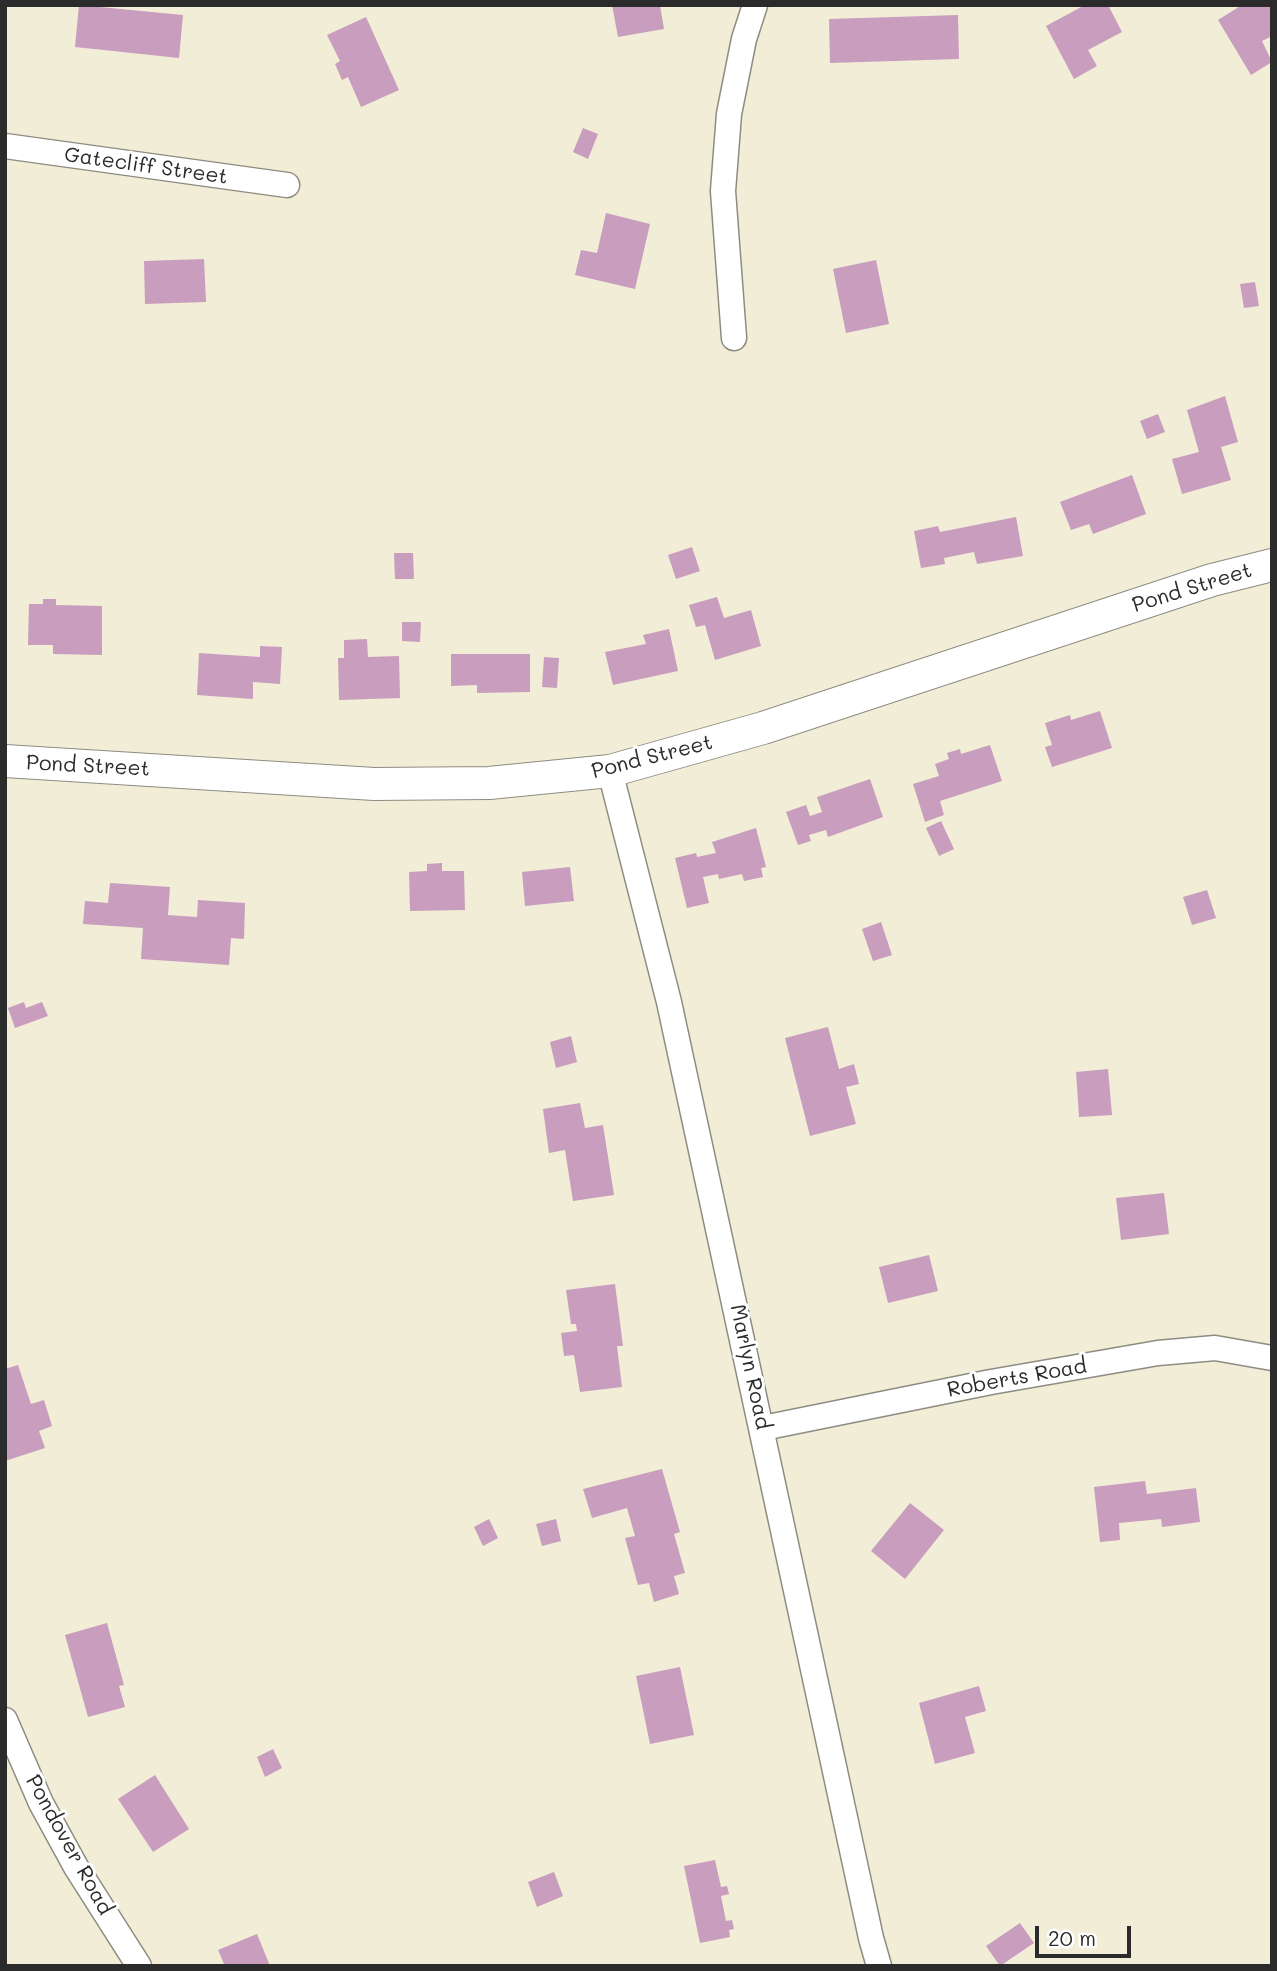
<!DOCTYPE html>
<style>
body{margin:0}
#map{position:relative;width:1277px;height:1971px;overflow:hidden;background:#f1edd7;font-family:Mali,sans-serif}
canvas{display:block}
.frame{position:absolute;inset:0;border:7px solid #2b2b2b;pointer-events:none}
.scale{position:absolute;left:1035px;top:1926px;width:96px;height:32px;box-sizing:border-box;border:4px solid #2b2b2b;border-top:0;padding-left:9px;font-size:21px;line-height:24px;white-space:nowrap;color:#2b2b2b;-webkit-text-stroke:5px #fff;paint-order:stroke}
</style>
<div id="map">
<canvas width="1277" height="1971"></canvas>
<div class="frame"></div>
<div class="scale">20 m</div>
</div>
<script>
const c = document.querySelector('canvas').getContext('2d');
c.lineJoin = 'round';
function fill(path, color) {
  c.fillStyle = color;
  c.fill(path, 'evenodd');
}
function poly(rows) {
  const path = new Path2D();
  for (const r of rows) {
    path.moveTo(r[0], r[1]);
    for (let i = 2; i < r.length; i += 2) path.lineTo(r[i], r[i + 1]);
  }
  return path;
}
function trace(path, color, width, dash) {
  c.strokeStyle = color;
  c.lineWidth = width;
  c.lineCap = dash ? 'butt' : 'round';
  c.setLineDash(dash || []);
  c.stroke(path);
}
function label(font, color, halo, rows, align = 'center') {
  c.font = font + ' Mali,sans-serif';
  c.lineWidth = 6;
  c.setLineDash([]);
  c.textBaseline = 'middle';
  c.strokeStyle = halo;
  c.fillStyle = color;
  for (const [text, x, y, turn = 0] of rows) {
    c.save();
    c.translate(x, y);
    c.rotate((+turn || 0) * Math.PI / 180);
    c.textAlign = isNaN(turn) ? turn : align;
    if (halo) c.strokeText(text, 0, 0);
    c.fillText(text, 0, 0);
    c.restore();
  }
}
fill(poly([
 [79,5,183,15,179,58,75,47],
 [612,5,660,5,664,29,618,37],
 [1085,5,1108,5,1122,32,1088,50,1097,66,1074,79,1046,26],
 [1242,5,1272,5,1272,36,1262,41,1272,62,1251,75,1218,20],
 [958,15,959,59,830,63,829,19],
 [366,17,399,90,361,107,348,77,342,80,335,64,340,61,327,35],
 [583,128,598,134,588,159,573,152],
 [606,213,650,224,635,289,575,275,581,250,597,253],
 [204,259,206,302,145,304,144,261],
 [876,260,889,324,846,333,833,269],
 [1255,282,1259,306,1244,308,1240,284],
 [1225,396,1238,442,1221,447,1231,480,1182,494,1172,459,1199,452,1187,410],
 [1158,414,1165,432,1147,439,1140,421],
 [1132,475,1146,514,1093,534,1089,524,1071,530,1060,502],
 [1016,517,1023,556,977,564,974,552,944,558,945,564,921,568,914,531,938,526,940,532],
 [692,547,700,571,676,579,668,555],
 [394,553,413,553,414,579,395,579],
 [717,597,724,618,751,610,761,646,715,660,705,625,696,627,689,605],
 [43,599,56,599,56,605,102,606,102,655,53,654,53,645,28,645,29,604,43,604],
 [402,622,421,622,420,642,402,641],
 [669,629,678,671,613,685,605,652,646,644,643,635],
 [367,639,368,657,399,656,400,698,339,700,338,658,344,658,344,640],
 [260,646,282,647,280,684,253,682,253,699,197,695,199,653,260,657],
 [451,654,530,654,530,692,477,693,477,685,451,686],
 [544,657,559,658,557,688,542,687],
 [1100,711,1112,748,1052,767,1045,747,1052,745,1045,723,1070,715,1071,720],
 [990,745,1002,781,940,801,944,815,925,822,913,784,939,776,935,764,949,759,947,753,960,749,961,754],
 [870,779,883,817,828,837,826,830,809,835,811,841,798,845,786,812,806,805,810,816,822,812,817,797],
 [941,821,954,849,939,856,926,828],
 [756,828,766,867,761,868,763,877,744,881,742,874,719,879,718,874,703,877,709,903,687,908,675,858,696,853,697,857,716,853,712,842],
 [442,863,442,871,464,871,465,910,410,911,409,872,427,871,427,864],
 [570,867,574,901,525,906,522,872],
 [110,883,170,887,168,915,197,917,198,900,245,903,244,939,231,938,229,965,141,959,143,928,83,924,85,901,108,903],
 [1207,890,1216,918,1192,925,1183,897],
 [881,922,892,955,873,961,862,929],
 [24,1002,26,1008,42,1002,48,1016,15,1028,8,1008],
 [828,1027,839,1069,854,1064,859,1084,846,1087,856,1124,810,1136,785,1038],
 [571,1036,577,1062,556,1068,550,1042],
 [1108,1069,1112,1115,1079,1117,1076,1072],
 [580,1103,585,1128,603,1125,614,1195,573,1201,565,1150,549,1153,543,1109],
 [1164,1193,1169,1234,1121,1240,1116,1198],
 [929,1255,938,1291,888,1303,879,1267],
 [615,1284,623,1346,617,1346,622,1387,580,1392,574,1355,564,1356,561,1333,577,1331,576,1324,571,1324,566,1290],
 [18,1365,31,1404,44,1400,52,1426,39,1431,45,1448,5,1461,5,1369],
 [662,1469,680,1532,674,1534,685,1573,674,1576,679,1594,654,1602,649,1583,638,1585,625,1538,635,1536,627,1508,592,1518,583,1489],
 [1145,1481,1147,1494,1196,1488,1200,1522,1162,1527,1161,1519,1119,1523,1120,1540,1100,1542,1094,1487],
 [910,1503,944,1530,905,1579,871,1551],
 [489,1519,498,1538,483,1546,474,1527],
 [556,1519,561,1541,542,1546,536,1524],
 [107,1623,124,1685,119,1686,125,1707,88,1717,65,1635],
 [680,1667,694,1735,650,1744,636,1676],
 [979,1686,986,1711,965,1717,975,1753,935,1764,919,1703],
 [273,1749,282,1768,265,1777,257,1757],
 [155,1775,189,1829,153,1852,118,1799],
 [715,1860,721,1887,727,1886,729,1894,721,1896,726,1921,732,1920,734,1929,729,1930,730,1937,700,1943,684,1866],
 [554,1872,563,1896,537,1907,528,1882],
 [1020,1923,1034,1943,1000,1966,986,1946],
 [257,1934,270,1966,225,1966,218,1950]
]), '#c99dbd');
const minor = poly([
 [5,146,287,185],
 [734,338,723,191,729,114,744,39,755,5],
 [610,771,669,1002,871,1938,879,1966],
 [763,1428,991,1382,1158,1353,1215,1348,1272,1358],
 [5,1720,41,1803,76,1867,139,1966]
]);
const tertiary = poly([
 [5,761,374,784,489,783,610,771,763,728,1212,580,1272,565]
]);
trace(minor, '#8e8c81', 27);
trace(tertiary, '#8e8c81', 34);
trace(minor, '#fff', 24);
trace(tertiary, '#fff', 32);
label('21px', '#2b2b2b', '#fff', [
 ["Gatecliff Street",146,166,8],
 ["Pond Street",1192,588,-17],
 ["Pond Street",652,757,-14],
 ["Pond Street",88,766,3],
 ["Marlyn Road",750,1367,78],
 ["Roberts Road",1017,1378,-10],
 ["Pondover Road",69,1845,61]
]);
</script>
